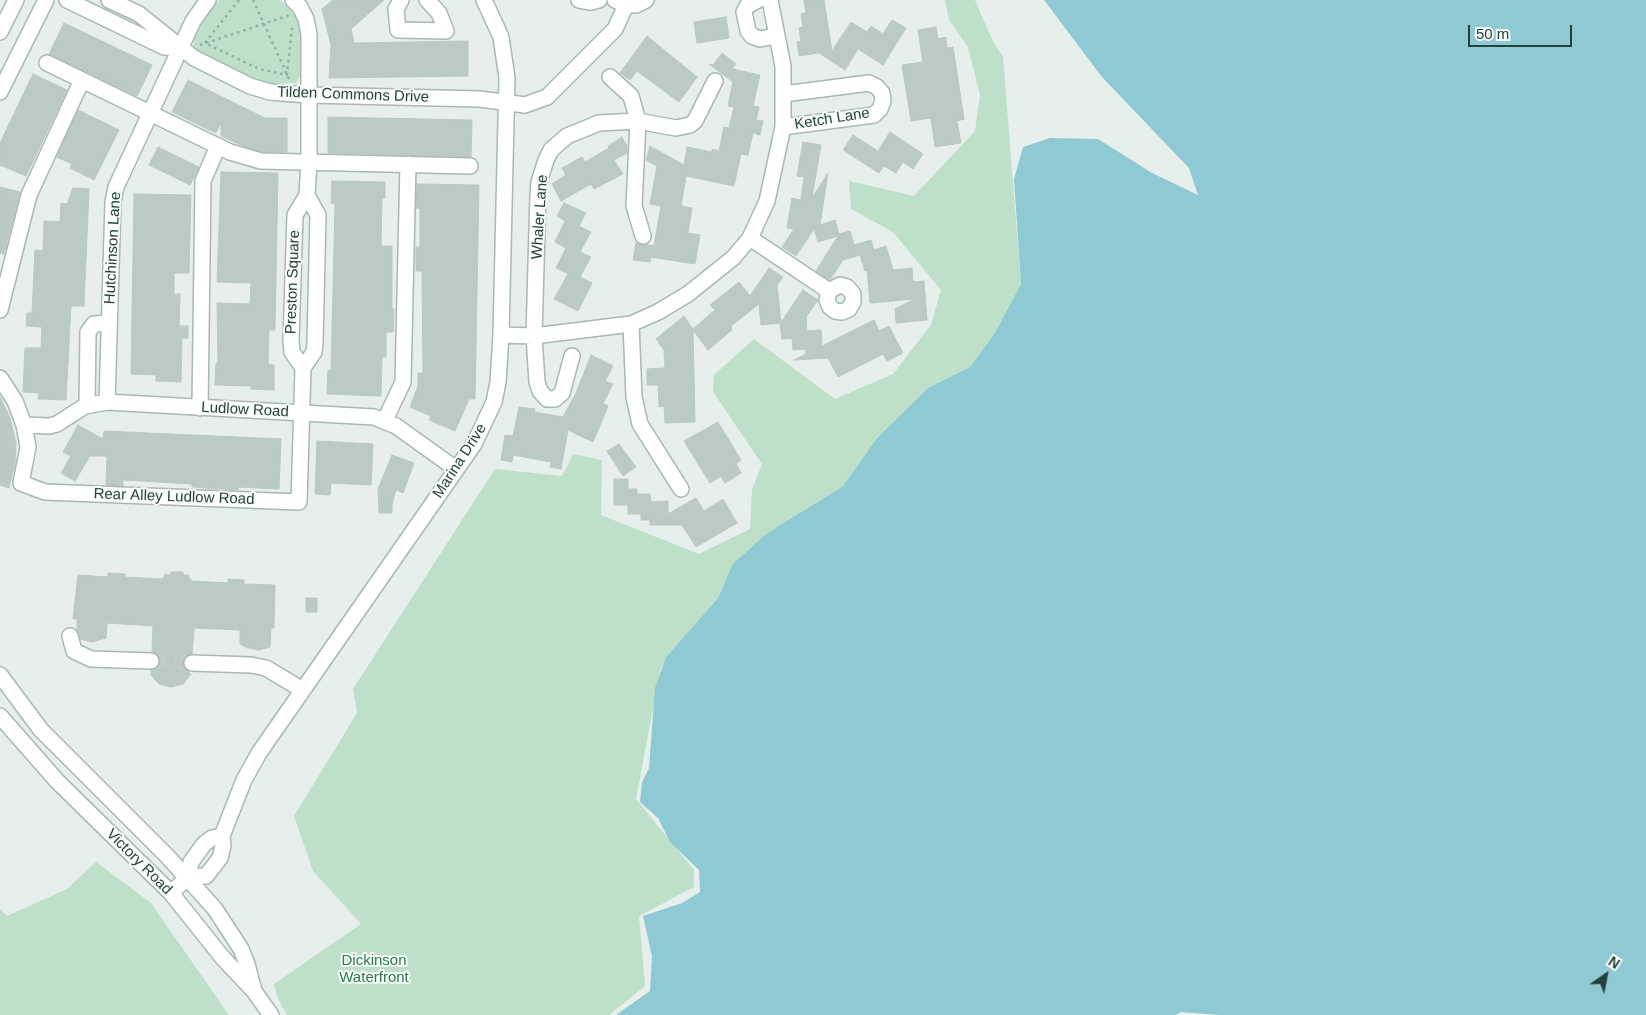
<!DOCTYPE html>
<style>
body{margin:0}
#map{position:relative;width:1646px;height:1015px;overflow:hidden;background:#e6efeb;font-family:Arial,sans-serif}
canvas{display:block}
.north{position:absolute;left:1581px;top:950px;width:50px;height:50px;-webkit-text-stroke:4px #f7fbf9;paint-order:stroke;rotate:33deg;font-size:14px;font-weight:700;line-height:20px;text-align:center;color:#24423a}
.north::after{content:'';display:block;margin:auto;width:18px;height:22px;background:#24423a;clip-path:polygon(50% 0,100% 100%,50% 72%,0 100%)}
.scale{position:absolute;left:1468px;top:25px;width:104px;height:22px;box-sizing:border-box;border:2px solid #24423a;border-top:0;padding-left:6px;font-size:15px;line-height:18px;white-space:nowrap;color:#24423a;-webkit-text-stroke:4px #f7fbf9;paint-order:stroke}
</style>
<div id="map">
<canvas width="1646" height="1015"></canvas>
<div class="north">N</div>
<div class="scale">50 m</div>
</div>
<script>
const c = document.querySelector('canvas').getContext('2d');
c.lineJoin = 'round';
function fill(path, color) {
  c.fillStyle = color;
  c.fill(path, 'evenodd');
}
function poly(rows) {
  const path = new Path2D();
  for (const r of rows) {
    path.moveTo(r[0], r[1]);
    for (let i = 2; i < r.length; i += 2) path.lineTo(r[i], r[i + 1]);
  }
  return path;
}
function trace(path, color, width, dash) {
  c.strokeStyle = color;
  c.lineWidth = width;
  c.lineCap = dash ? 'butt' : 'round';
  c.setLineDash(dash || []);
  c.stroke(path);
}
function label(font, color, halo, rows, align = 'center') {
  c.font = font + ' Arial,sans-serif';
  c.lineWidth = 4;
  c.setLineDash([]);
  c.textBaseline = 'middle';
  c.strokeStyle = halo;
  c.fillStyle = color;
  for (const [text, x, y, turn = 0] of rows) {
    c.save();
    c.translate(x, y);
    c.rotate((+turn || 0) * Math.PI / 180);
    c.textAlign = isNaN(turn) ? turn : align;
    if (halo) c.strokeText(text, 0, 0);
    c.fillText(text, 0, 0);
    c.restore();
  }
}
fill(poly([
 [219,0,280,0,289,8,297,19,302,40,300,76,296,83,274,84,259,81,198,51,194,47,194,38,210,10],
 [945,0,975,0,993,42,1003,57,1021,284,995,333,970,367,928,388,877,438,843,486,766,534,725,582,718,598,666,657,660,671,636,799,694,870,694,887,639,916,645,986,609,1015,287,1015,278,999,274,984,361,924,313,871,294,816,357,713,353,689,495,469,562,476,573,454,602,460,601,515,699,554,750,529,752,490,762,464,713,392,714,375,754,339,835,399,893,374,931,325,941,290,893,232,851,209,849,181,914,196,975,131,980,95,968,47,949,20],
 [96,862,151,903,229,1015,0,1015,0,909,7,916,67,889]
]), '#bfe0c8');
fill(poly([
 [1044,0,1646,0,1646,1015,1219,1015,1181,1012,1176,1015,616,1015,650,991,652,956,643,916,682,903,700,892,699,870,670,842,658,818,640,802,642,782,649,768,655,688,666,657,718,598,733,564,766,534,843,486,877,438,928,388,970,367,995,333,1021,284,1014,179,1023,147,1050,138,1098,139,1152,173,1198,195,1189,168,1102,77]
]), '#8ec9d4');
const building = poly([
 [333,0,384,0,351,29,354,43,468,41,468,76,329,78,331,45,322,9,333,0],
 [804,0,824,0,832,51,851,22,867,32,871,26,883,34,892,20,906,28,883,65,858,49,845,70,819,53,799,56,797,42,801,41,799,28,803,27,801,14,806,13,804,0],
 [726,17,729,38,697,43,694,22,726,17],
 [64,23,152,65,137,96,49,54,64,23],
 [936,27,938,39,946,37,947,48,953,47,964,119,957,121,961,143,935,147,931,118,911,121,902,65,923,62,918,30,936,27],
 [647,36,697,77,679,102,637,71,630,80,620,73,647,36],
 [722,53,736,64,732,69,760,75,753,106,759,107,756,120,763,121,760,135,753,133,748,155,741,154,734,186,686,176,681,206,692,208,688,233,700,235,695,264,651,257,650,262,633,260,636,243,654,246,661,206,650,204,657,166,646,160,650,146,684,165,687,147,712,152,712,149,719,151,724,127,729,128,734,107,728,106,733,82,709,64,713,65,722,53],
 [33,74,67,90,26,176,0,165,0,143,33,74],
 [188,80,265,118,287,118,287,152,262,152,241,145,221,136,221,122,216,133,172,112,188,80],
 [78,110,119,130,94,180,70,168,72,164,57,157,78,110],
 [328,117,472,120,471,157,328,153,328,117],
 [890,132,923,154,913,169,903,162,896,173,884,166,879,173,843,150,853,135,878,151,890,132],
 [622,137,627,146,627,153,614,160,623,174,594,189,591,184,561,201,552,184,566,175,562,168,582,157,585,162,609,148,608,146,622,137],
 [803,142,821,145,812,198,828,173,820,225,835,220,839,234,850,231,854,245,871,240,874,250,886,246,893,270,912,268,913,282,924,281,927,320,896,323,895,309,915,299,870,303,867,270,865,271,860,255,843,260,830,280,816,271,838,236,818,242,814,229,796,256,782,247,794,229,787,228,792,198,801,200,804,177,797,176,803,142],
 [158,147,199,167,190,185,149,165,158,147],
 [221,172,278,173,275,330,269,330,268,364,274,365,274,390,251,389,251,386,215,385,216,363,218,363,217,303,250,304,251,283,217,282,221,172],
 [332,181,385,182,385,198,382,198,381,246,392,246,392,309,394,309,393,332,386,332,386,357,382,357,381,396,327,394,328,370,331,371,332,331,335,204,331,203,332,181],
 [417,184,479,185,475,399,469,399,455,431,429,420,431,416,410,407,418,386,418,373,423,373,422,271,416,271,416,247,420,247,420,208,416,208,417,184],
 [0,187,20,192,4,254,0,253,0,187],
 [73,188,89,189,84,306,71,306,66,400,38,399,39,393,23,392,25,348,41,348,42,327,26,326,27,313,32,313,35,250,43,251,44,221,60,222,61,203,67,204,73,188],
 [134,194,191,195,189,273,174,273,174,294,180,294,179,326,188,326,188,338,182,338,181,382,156,381,156,375,131,374,134,194],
 [564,203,586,213,579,226,591,232,580,252,591,257,580,277,592,283,578,311,554,299,568,274,556,268,566,248,555,242,565,221,557,216,564,203],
 [769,268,783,277,777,285,781,323,761,325,759,304,731,326,732,330,708,350,693,330,695,422,665,423,664,406,659,407,658,385,647,385,647,369,665,368,664,350,656,339,684,316,693,329,715,310,710,305,739,282,750,296,769,268],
 [803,290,818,300,806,317,807,331,821,330,822,346,874,320,879,331,889,326,903,353,887,361,883,354,838,377,828,358,794,360,806,354,805,349,793,350,792,338,782,339,780,324,803,290],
 [591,355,613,366,605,381,613,384,603,403,608,406,593,442,568,430,561,469,550,467,551,462,513,455,512,462,501,460,505,435,513,436,519,407,535,409,534,412,563,417,576,393,591,355],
 [0,397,10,418,16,443,15,463,9,488,0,485,0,397],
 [718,422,741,460,736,464,741,473,725,483,721,476,710,483,684,441,718,422],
 [78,425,103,439,104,431,281,439,279,489,238,487,238,490,222,489,192,487,192,484,123,480,123,486,106,485,107,456,90,456,75,481,61,473,71,456,63,452,78,425],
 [317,441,373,444,371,485,331,483,330,495,315,494,317,441],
 [619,444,636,467,623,476,607,451,619,444],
 [392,455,414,463,403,493,396,490,392,504,392,513,379,513,378,489,392,455],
 [614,479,628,479,628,489,637,489,637,494,650,494,651,502,668,501,668,514,696,498,704,511,723,499,737,523,696,547,682,525,650,525,650,520,641,520,641,514,628,514,628,505,614,505,614,479],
 [171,572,183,572,183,575,188,575,191,581,228,583,228,579,244,580,244,584,275,585,274,628,271,628,270,647,258,650,245,647,240,644,240,630,194,628,192,654,187,655,183,662,184,668,191,674,183,684,171,687,159,684,151,675,151,670,156,669,160,662,159,656,152,652,153,626,107,623,106,638,92,642,80,639,77,629,77,619,73,619,78,575,108,577,108,573,125,574,125,577,161,579,164,578,165,574,171,575,171,572],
 [306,598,317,598,317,612,306,612,306,598]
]);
fill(building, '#bbcac4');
trace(building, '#b8c9c2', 1);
trace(poly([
 [151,661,192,663]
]), '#bfccc8', 15, [15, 8]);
const minor = poly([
 [67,0,164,47,181,48],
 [109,0,139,14,194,58,250,86,270,92,308,95,480,99,525,105,547,97,615,29,626,5],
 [293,0,300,7,306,19,309,34,309,162,307,195,295,215,291,341,292,352,303,368],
 [401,0,396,9,398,30,446,31,439,13,427,0],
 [579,0,591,2,599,0],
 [615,0,626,5,636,5,646,0],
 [758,0,747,6,744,12,748,31,752,36,760,39,776,36],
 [0,32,16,0],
 [47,63,230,152,261,161,470,166],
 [610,77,631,96,638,121,634,206,643,236],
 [0,92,46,0],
 [783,127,874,115,880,109,883,101,882,93,877,87,869,83,784,94],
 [750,238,829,291,827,300,830,307,835,311,842,312,849,309,853,302,853,294,847,287,840,285,829,291],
 [0,310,29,195,82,80],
 [631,324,634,397,640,424,681,489],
 [501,335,534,336,631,324,658,312,688,294,733,258,750,238,767,201,783,127,783,66,770,0],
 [572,356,562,393,555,399,547,399,540,391,537,382,534,336,538,195,539,182,546,160,551,150,567,136,599,123,638,121,676,128,690,125,695,121,715,81],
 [0,378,15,401,24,425,28,447,21,483,45,492,299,502,303,368,314,352,315,343,318,215,307,195],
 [107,402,113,202,116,187,193,21,208,0],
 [87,405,88,332,94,324,109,323],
 [200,408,203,181,218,146],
 [385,420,403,382,408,164],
 [24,425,49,426,57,424,85,406,107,402,374,417,396,426,456,469],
 [70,636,74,651,91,659,151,661],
 [192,663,251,665,266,668,301,689],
 [0,675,41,730,168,857,215,909,241,949,247,964,254,991],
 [0,716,57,781,171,893,222,957,254,991,271,1015],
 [188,877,206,876,220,858,223,846,222,836,244,780,259,753,474,444,494,402,498,382,501,335,507,78,501,37,484,0],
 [171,893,188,877,191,862,204,844,212,838,222,836]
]);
trace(minor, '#a8b8b2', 18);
trace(poly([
 [239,0,205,43,259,69,287,75,292,28],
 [253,0,290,81],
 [200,45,290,15]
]), '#86b3a5', 2.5, [2.5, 4]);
trace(minor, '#fff', 15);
label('15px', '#24423a', '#f7fbf9', [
 ["Tilden Commons Drive",353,95,2],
 ["Ketch Lane",832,119,-9],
 ["Whaler Lane",540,217,-86],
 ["Hutchinson Lane",113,248,-87],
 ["Preston Square",293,282,-88],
 ["Ludlow Road",245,410,3],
 ["Marina Drive",460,461,-57],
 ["Rear Alley Ludlow Road",174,497,2],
 ["Victory Road",139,862,45]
]);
label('15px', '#2d7a4b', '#f7fbf9', [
 ["Dickinson",374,961],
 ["Waterfront",374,978]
]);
</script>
